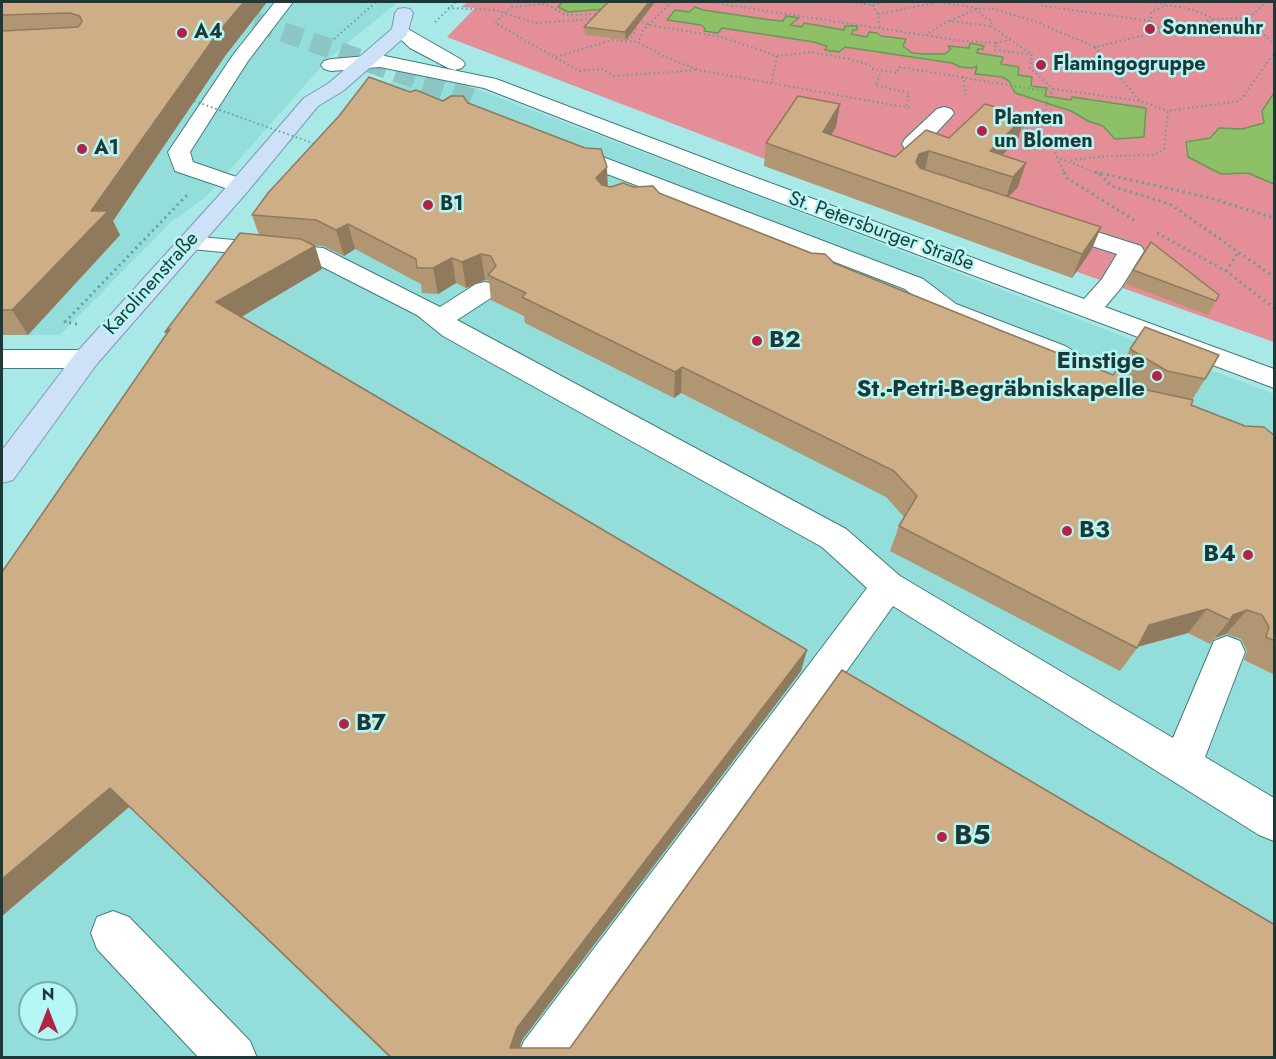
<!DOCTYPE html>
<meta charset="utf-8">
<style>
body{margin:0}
#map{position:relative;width:1276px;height:1059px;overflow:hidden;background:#a8e9e7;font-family:Jost,sans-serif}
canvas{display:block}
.frame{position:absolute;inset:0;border:3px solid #1d3837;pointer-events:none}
.north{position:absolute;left:18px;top:981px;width:60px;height:60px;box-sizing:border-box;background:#b5f7f4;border:2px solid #78aba8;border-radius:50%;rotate:0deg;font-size:16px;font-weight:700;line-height:24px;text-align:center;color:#1d3837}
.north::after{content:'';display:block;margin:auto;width:21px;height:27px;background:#b42247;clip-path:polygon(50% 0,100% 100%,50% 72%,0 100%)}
</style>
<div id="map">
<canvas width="1276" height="1059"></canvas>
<div class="frame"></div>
<div class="north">N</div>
</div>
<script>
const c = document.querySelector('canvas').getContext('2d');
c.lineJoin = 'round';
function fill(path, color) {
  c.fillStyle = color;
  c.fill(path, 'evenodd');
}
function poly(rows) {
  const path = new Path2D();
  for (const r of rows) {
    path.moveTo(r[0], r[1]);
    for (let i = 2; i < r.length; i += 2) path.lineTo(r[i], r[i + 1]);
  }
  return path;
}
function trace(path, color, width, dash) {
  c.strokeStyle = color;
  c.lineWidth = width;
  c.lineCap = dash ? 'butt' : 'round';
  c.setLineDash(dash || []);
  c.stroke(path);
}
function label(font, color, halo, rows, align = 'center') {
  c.font = font + ' Jost,sans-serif';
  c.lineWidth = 5;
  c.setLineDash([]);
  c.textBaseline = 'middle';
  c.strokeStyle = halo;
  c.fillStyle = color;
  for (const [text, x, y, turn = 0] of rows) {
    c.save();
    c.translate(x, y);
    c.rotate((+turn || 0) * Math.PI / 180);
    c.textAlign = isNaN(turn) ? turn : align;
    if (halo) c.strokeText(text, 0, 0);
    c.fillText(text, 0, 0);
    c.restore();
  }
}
fill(poly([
 [2,2,398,2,328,59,206,197,171,222,60,335,2,335],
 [404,68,456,81,1274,394,1274,1057,2,1057,2,598,152,364,259,234],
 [30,993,66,993,66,1029,30,1029]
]), '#93dedb');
fill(poly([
 [468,2,1274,2,1274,342,817,179,447,37,475,8,461,7]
]), '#e48f98');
const water = poly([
 [562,2,611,2,605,9,568,12,558,7,562,2],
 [695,7,703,10,771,20,783,21,786,16,799,18,790,25,802,27,804,23,844,30,845,26,857,26,857,30,853,30,851,34,867,37,869,32,877,33,881,36,906,39,903,46,912,53,924,54,945,54,951,49,948,46,969,48,970,43,984,46,983,49,978,49,977,53,1003,57,1001,64,1019,67,1018,75,1032,77,1031,86,1047,88,1045,96,1071,100,1072,97,1146,108,1144,137,1115,139,1103,126,1088,121,1071,111,1015,93,1009,81,1002,77,975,74,977,66,973,68,960,67,952,63,845,47,839,52,825,50,827,46,814,42,722,28,718,33,704,31,705,28,701,25,667,20,675,10,689,12,695,7],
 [1274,93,1274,184,1248,173,1221,174,1188,157,1186,142,1210,138,1219,128,1242,129,1264,123,1262,111,1274,93]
]);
fill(water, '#8ec067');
trace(water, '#6c9759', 1.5);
trace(poly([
 [198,2,479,101]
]), '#8cc6c4', 20, [20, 10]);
const minor = poly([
 [275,2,293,2,248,61,190,152,193,162,248,181,251,186,248,191,240,193,175,171,168,152,233,55,275,2],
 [401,25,462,60,465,64,462,68,455,70,448,68,410,48,392,31,395,27,401,25],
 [380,55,496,79,746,174,1084,299,1102,279,1117,254,1045,231,1042,226,1045,221,1054,219,1063,221,1141,246,1144,251,1121,288,1105,307,1274,369,1274,388,730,184,484,88,380,67,331,71,324,69,321,65,324,61,331,59,380,55],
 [944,107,951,109,954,113,951,117,921,149,913,151,905,149,902,144,905,139,937,109,944,107],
 [566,143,923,279,956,304,1065,346,1103,368,1107,375,1103,382,1093,384,1083,382,1045,358,938,316,905,289,558,155,555,150,558,145,566,143],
 [189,236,323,248,440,307,476,284,485,282,494,284,498,290,494,296,457,320,846,529,900,576,1173,738,1214,641,1227,636,1240,641,1245,652,1205,757,1274,798,1274,841,1259,835,893,606,571,1058,517,1058,524,1041,867,588,822,547,443,336,417,315,309,260,180,248,177,243,180,238,189,236],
 [2,350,86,350,96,353,100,359,96,365,86,368,2,368,2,350],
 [113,911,129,917,250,1041,257,1058,199,1058,97,949,91,933,97,917,113,911]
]);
const major = poly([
 [404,8,410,9,413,13,407,35,343,91,318,106,248,191,96,365,13,480,2,483,2,450,76,353,232,181,304,98,329,83,392,29,395,13,398,9,404,8]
]);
trace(minor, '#3e7e7c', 2);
trace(major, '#7a9ab2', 2);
trace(poly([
 [672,2,643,30,638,42,663,56,698,70,910,108],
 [709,2,962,41,996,43,995,50,1032,55,1030,68,1053,89,1046,104,1045,116,1035,131],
 [851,2,872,5,885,2],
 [1038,2,1043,6,1151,21],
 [1151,2,1168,5],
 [872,5,878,14,880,28],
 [448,8,495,10,536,23,594,19],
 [600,14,566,15,545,4,511,7,495,23,579,71,602,69,614,76,697,70],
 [878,14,940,2,976,8],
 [1249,18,1266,2],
 [638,20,649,25,722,37,777,56,811,52,849,59,869,65,873,69,897,73,899,67,1051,92],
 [950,21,976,9],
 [435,22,456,2],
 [991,26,1031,54],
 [1163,31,1214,19],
 [925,35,949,21,991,26,992,21,984,17,976,8,995,9,1034,21,1095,47,1163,31,1151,21,1151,12,1169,5,1194,10,1214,19,1249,18,1274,45],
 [627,38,631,38,636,29,629,28],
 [334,39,376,2],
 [996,43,1010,40],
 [1095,47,1140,101],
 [556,57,612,40,638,42],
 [882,70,875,85,909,93,906,107],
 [963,76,966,96],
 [771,84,777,56],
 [1053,89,1140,101,1168,111],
 [1018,126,1035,131,1052,140,1057,157,1099,174],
 [1057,157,1065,174],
 [1071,160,1106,156,1154,155,1164,149,1168,111,1240,101,1274,53]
]), '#6b9c9a', 2, [1.5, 3]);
trace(poly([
 [1064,172,1067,178,1137,222],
 [1095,172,1207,197,1274,218],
 [1100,174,1111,186,1170,204,1274,277],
 [1157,233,1226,271,1274,308],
 [1226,271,1239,251],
 [77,324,65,322,187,195]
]), '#6b9c9a', 3, [2, 4]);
fill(minor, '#fff');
fill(major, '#cde2f9');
trace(poly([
 [194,101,318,145]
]), '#6b9c9a', 2, [1.5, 3]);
fill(poly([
 [2,2,267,2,225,56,113,221,120,235,28,335,2,335],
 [608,2,655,2,626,40,585,35,584,27],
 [410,92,443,101,468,103,607,167,607,186,633,187,659,193,1007,333,1113,375,1118,373,1130,349,1205,379,1192,400,1191,405,1245,426,1275,436,1275,675,1244,660,1247,651,1241,639,1226,634,1215,638,1210,644,1188,633,1138,647,1120,671,890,551,899,526,904,517,886,497,681,393,674,398,525,323,524,316,491,300,489,281,485,280,466,288,456,283,438,294,422,293,421,284,355,249,344,256,323,246,313,245,315,246,322,269,241,317,807,650,801,671,522,1040,519,1048,1275,1058,390,1058,129,807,2,916,166,334,165,332,259,235,252,215],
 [1025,116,1018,139,1002,155,1018,187,1009,197,1101,227,1091,251,1072,278,764,166,766,143,836,127,831,135,895,157,949,138],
 [1133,270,1219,295,1208,315,1126,284]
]), '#b19673');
fill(poly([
 [244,2,267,2,225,56,113,221,120,235,28,335,12,310,91,211,217,34],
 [649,2,655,2,626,40,625,32],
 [840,104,836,127,819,155,823,132],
 [1025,116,1018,139,989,169,990,151],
 [929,151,924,175,916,162,919,154],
 [1026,163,1018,187,1005,200,1013,177],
 [607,167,608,192,596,178],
 [348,224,355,249,344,256,336,230],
 [1101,227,1091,251,1072,278,1082,254],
 [315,246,322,269,226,326,216,302],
 [481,254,485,280,466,288,462,262],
 [452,258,456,283,438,294,433,268],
 [682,367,681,393,674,398,675,372],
 [1207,609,1188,633,1136,647,1149,625],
 [1247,610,1226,634,1215,638,1230,620,1233,615],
 [807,650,801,671,522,1040,516,1058,510,1048,517,1028],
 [110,788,129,807,2,916,2,879]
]), '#907a5e');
const building = poly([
 [2,2,244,2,217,34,91,211,108,211,12,310,2,310,2,31,78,27,82,22,80,16,70,13,2,15,2,2],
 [608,2,649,2,625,32,584,27,608,2],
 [369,77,410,92,416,90,443,101,451,96,463,96,468,103,585,148,601,149,607,167,596,178,602,185,611,187,623,183,633,187,653,186,659,193,811,253,825,254,834,263,1007,333,1113,375,1116,371,1147,390,1193,400,1191,405,1245,426,1264,427,1275,436,1275,641,1266,637,1269,627,1262,615,1247,610,1233,615,1230,620,1207,609,1149,625,1137,648,899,526,917,496,894,471,682,367,675,372,522,297,526,293,488,275,496,266,491,256,481,254,462,262,452,258,433,268,417,268,416,259,348,224,336,230,316,220,252,215,268,193,339,116,369,77],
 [798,96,840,104,823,132,895,157,926,130,949,138,985,104,1025,116,990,151,1026,163,1013,177,929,151,919,154,916,162,920,168,1101,227,1082,254,766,143,798,96],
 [240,233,301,239,315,246,216,302,807,650,517,1028,510,1048,570,1048,842,670,1275,925,1275,1058,392,1058,110,788,2,879,2,572,170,329,165,332,240,233],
 [1151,242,1219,295,1216,301,1133,270,1151,242],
 [1145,327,1219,355,1205,379,1167,371,1130,349,1145,327]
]);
fill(building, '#ceae86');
trace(building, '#907a5e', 1.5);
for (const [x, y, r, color] of [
 [1150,29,6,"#b42247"],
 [182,33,6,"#b42247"],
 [1041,65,6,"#b42247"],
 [982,131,6,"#b42247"],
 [82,149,6,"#b42247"],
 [428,205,6,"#b42247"],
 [757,341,6,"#b42247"],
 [1157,376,6,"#b42247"],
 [1067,531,6,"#b42247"],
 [1248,555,6,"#b42247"],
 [344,724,6,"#b42247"],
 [942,837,6,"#b42247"]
]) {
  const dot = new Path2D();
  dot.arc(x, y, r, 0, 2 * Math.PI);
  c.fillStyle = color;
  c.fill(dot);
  trace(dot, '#b5f7f4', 2);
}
label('bold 20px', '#1d3837', '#b5f7f4', [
 ["Sonnenuhr",1162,29],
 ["A4",194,33],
 ["Flamingogruppe",1053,65],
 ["Planten",994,119],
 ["un Blomen",994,142],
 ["A1",94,149],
 ["B1",440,205]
], 'left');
label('20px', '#1d3837', '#b5f7f4', [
 ["St. Petersburger Straße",881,232,20],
 ["Karolinenstraße",152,284,-48]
]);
label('bold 24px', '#1d3837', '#b5f7f4', [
 ["B2",769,341],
 ["Einstige",1145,362,"right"],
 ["St.-Petri-Begräbniskapelle",1145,390,"right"],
 ["B3",1079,531],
 ["B4",1236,555,"right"],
 ["B7",356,724]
], 'left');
label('bold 28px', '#1d3837', '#b5f7f4', [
 ["B5",954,837]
], 'left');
</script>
